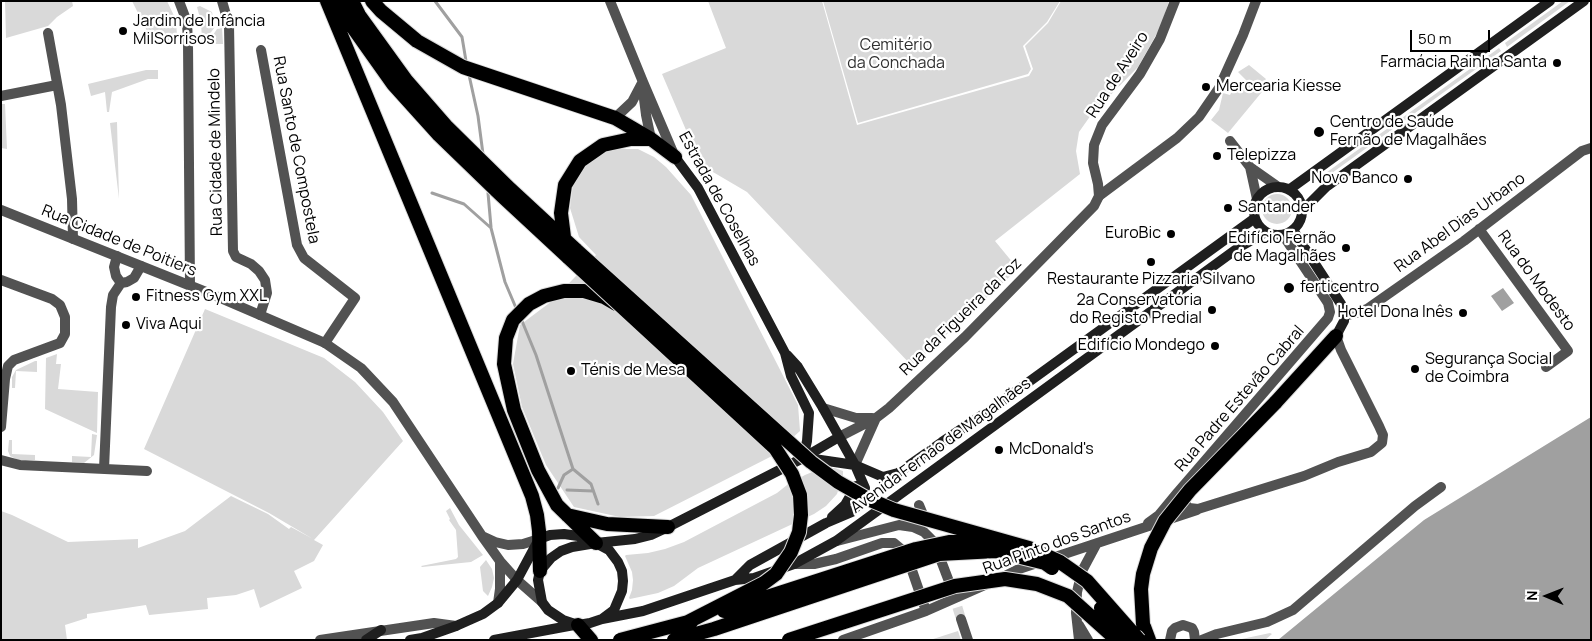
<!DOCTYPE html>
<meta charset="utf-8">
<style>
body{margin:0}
#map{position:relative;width:1592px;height:641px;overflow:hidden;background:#fff;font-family:Manrope,sans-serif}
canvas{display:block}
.frame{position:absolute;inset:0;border:2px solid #000;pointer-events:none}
.north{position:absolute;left:1522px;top:571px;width:50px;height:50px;-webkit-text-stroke:4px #fff;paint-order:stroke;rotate:271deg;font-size:14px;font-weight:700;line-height:20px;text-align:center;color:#000}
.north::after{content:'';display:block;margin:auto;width:18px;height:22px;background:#000;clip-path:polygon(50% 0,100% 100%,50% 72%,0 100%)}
.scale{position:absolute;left:1410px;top:30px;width:80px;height:22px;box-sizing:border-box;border:2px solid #000;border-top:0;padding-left:6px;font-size:15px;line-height:18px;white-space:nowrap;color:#000;-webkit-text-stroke:4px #fff;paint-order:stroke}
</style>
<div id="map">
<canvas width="1592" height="641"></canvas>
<div class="frame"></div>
<div class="north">N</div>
<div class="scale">50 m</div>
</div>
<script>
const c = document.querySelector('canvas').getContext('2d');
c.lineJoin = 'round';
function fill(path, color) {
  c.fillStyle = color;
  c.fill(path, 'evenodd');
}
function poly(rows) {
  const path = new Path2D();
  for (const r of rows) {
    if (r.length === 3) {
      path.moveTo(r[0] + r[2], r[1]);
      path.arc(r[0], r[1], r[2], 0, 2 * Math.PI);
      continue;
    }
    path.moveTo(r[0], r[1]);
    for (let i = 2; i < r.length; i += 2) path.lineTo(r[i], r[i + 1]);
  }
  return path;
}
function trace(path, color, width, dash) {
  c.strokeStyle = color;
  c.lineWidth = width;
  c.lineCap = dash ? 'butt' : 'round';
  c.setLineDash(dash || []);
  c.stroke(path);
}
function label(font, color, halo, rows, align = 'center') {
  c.font = font + ' Manrope,sans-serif';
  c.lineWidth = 4.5;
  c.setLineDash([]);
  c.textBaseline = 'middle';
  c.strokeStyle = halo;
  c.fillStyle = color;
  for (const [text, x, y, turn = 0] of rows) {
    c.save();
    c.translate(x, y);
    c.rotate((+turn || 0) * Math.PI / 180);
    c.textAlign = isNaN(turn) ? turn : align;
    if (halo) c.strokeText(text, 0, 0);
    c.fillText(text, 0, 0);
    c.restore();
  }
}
fill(poly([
 [5,1,72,1,73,6,57,17,48,26,6,38],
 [132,1,167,1,176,20,177,37,154,45],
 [708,1,822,1,857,125,1029,76,1033,69,1025,46,1048,23,1061,1,1169,1,1161,26,1138,67,1091,115,1079,132,1076,151,1080,174,995,241,1018,269,912,366,747,192,701,165,662,74,726,48],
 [823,1,1060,1,1047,22,1023,46,1031,69,1028,74,858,123],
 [1563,1,1570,1,1507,47,1505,43],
 [200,6,212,12,215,27,205,40,202,40,201,22,197,7],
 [222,28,223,44,207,44,217,29],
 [1499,48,1501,51,1325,178,1323,175],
 [1249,65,1266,79,1263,84,1266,87,1228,133,1211,120,1219,110,1223,93,1230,95,1234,87,1241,93,1249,83,1238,72],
 [146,70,158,70,158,79,148,79,112,92,109,112,107,112,105,92,91,96,88,84],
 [1,104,5,104,7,149,1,148],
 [117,122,119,199,110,123],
 [612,149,638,149,654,157,666,167,691,195,798,405,800,431,772,456,654,516,620,517,574,507,546,465,522,407,513,364,520,325,552,301,596,255,579,237,570,208,573,184,588,162],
 [1277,209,15],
 [205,309,324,358,355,382,383,412,403,441,314,540,323,545,314,561,294,571,302,588,260,608,254,589,236,595,207,598,208,609,149,615,146,605,87,614,87,618,65,625,67,640,1,640,1,511,12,515,68,542,138,539,138,548,185,531,231,496,268,514,289,529,291,527,313,539,269,513,144,449],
 [57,354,56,364,61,364,58,389,98,392,97,433,45,409,46,358],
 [35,361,37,361,37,372,16,371,15,388,12,388,12,377,16,370],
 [92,434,97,435,94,455,84,463,72,462,72,456,91,457],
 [9,440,12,440,12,454,35,455,35,460,18,460,10,456,8,451],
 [828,468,835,468,843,471,843,475,837,494,826,506,814,514,698,568,674,586,658,593,630,599,629,598,632,590,633,580,632,572,625,556,626,555,648,553,665,549,684,542,777,493,787,485,805,475,817,470],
 [450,508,459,525,483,555,471,562,422,567,421,566,456,559,458,557,456,530,449,520,450,519,446,511],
 [486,560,492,569,494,578,492,587,488,596,483,591,480,567],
 [958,631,961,640,930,640],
 [1270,633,1272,634,1265,640,1237,640]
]), '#d9d9d9');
fill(poly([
 [1503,288,1514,303,1502,311,1491,296],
 [1591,417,1591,640,1278,640,1424,520]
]), '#a0a0a0');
trace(poly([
 [435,1,462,37,466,61],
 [469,75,478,116,483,154],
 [432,193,464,204,491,228,505,282,516,308],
 [488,193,491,227],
 [522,321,536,355,573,469],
 [558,488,564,475,573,469,591,484,598,504],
 [567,490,593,491]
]), '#a0a0a0', 3);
trace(poly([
 [953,593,961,619]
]), '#d9d9d9', 10, [10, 5]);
const trunk = poly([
 [327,1,532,496,537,515,539,531,540,571],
 [338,1,349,22,393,84,439,135,501,195,569,258],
 [352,1,359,15,406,80,447,127,510,189,576,250],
 [372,1,381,11,417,41,463,67,615,118,651,139,675,157],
 [564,237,561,213,565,185,580,161,603,145,631,139,651,139],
 [1275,403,1336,336],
 [567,515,607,524,668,527],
 [596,543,557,505,538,470,514,410,504,364,506,338,513,320,529,304,544,296,564,291,584,291,604,297,616,304],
 [1143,624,1149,640],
 [578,625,591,640]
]);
trace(trunk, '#dbdbdb', 16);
trace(poly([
 [179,1,187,22,188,43,190,286],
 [222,1,229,25,233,251,236,257,251,264,259,271,265,280,267,293,260,315],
 [610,1,643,82,675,157],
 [48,33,61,105,72,199,73,239],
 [261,50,297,245,304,258,355,298,325,343],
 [643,91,646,115,651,139],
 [1,96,57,85],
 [615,118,632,102,642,83],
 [1230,141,1250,167,1277,186],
 [1250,167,1257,199],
 [1099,196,1177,138,1199,117,1219,88,1243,35,1256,1],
 [1479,229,1568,351,1546,367],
 [1283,235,1328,303,1330,312,1328,318,1178,492,1181,500,1189,508,1198,509,1304,476,1338,462,1371,452,1382,443,1383,435,1379,426,1341,350,1336,336],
 [117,256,114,267,116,276,121,283,127,282,134,278,141,266],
 [1,280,52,299,60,305,65,317,65,334,60,343,14,360,8,366,5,379,1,427],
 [1344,316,1356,313,1367,309,1464,241,1582,151,1591,148],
 [1,460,20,465,147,471],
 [104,469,111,307,113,295,121,283],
 [919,505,926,522],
 [1148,523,1159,515,1178,492],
 [837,541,899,525,913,527,924,532,934,542],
 [937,550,953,592],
 [794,564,814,564,836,559,882,543,894,543,906,553,926,611,843,640],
 [999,579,1019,569,1197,510],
 [926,611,985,585],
 [961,619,968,640],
 [1079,625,1088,640],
 [320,640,434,623,456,626],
 [1079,640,1076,613,1077,592,1082,571,1097,543]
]), '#525252', 10);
trace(poly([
 [1,210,211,294,325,343,361,368,393,402,482,536,500,561,517,580,542,602],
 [823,408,856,418,872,418],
 [839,437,876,418,889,408,965,337,1094,206,1099,196,1098,184,1093,163,1094,145,1102,125,1140,74,1160,39,1175,1],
 [855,465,876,418],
 [482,536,495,542,508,545,523,544,539,539],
 [498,603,500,589,500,561],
 [1170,640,1172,631,1175,628,1183,625,1192,628,1194,632,1195,640],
 [1202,640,1217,634,1267,622,1293,610,1415,506,1441,487]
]), '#525252', 10);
trace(poly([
 [675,157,698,188,785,353,791,376,809,413,807,441,803,458],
 [1278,211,24],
 [1290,189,1550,1],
 [1303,210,1326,187,1584,1],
 [1293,230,1341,304,1344,311,1344,321,1336,336],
 [807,458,855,465,883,477,898,473,942,442,990,410,1255,218],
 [832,517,845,505,856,486],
 [735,580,750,565,826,523,852,512,861,501,865,488,855,465,823,408,798,367,787,355],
 [602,619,643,611,735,580,754,578,794,564,836,541,1238,248,1266,232],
 [366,640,381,630],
 [410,640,422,638,456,626,483,614,498,603,517,580,539,539,550,535,564,534,578,536,596,543,609,550,618,562,622,571,623,581,622,591,614,610,602,619,590,623,578,625,563,620,548,610,542,602,538,580,540,571,551,558,561,551,572,547,596,543,635,539,651,535,668,527,803,458,839,437],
 [494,640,574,625]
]), '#1f1f1f', 10);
trace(trunk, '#000', 14);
const trunkBridge = poly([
 [576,250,811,462,838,482,868,499,894,510,1029,548,1060,562,1087,581,1139,640],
 [569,258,775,448,792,474,800,495,801,515,799,532,791,552,776,574,764,583,684,624],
 [1101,608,1125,640],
 [724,611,916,549,949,542,987,541],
 [1143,624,1141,589,1143,574,1151,548,1165,521,1190,490,1275,403],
 [620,640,692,621],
 [674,640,714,629,939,554,996,551,1045,563,1052,568],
 [789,640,955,586,1005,579,1037,584,1068,596,1117,640]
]);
trace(trunkBridge, '#dbdbdb', 16, []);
trace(trunkBridge, '#000', 14);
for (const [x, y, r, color] of [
 [123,31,5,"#000"],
 [1557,63,5,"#000"],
 [1206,87,5,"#000"],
 [1319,132,6,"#000"],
 [1217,156,5,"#000"],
 [1408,179,5,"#000"],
 [1228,208,5,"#000"],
 [1171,234,5,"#000"],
 [1346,248,5,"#000"],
 [1151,262,5,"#000"],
 [1289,288,6,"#000"],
 [136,297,5,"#000"],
 [1212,310,5,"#000"],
 [1463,313,5,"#000"],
 [126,325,5,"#000"],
 [1215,346,5,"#000"],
 [1415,369,5,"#000"],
 [571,371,5,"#000"],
 [999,450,5,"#000"]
]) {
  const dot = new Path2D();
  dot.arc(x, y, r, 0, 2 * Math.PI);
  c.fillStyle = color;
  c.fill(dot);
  trace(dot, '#fff', 2);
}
label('16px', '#000', '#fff', [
 ["Jardim de Infância",133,22],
 ["MilSorrisos",133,40],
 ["Farmácia Rainha Santa",1547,63,"right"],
 ["Mercearia Kiesse",1216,87],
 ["Centro de Saúde",1330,123],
 ["Fernão de Magalhães",1330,141],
 ["Telepizza",1227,156],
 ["Novo Banco",1398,179,"right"],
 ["Santander",1238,208],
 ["EuroBic",1161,234,"right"],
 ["Edifício Fernão",1336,239,"right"],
 ["de Magalhães",1336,257,"right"],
 ["Restaurante Pizzaria Silvano",1151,280,"center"],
 ["ferticentro",1300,288],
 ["Fitness Gym XXL",146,297],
 ["2a Conservatória",1202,301,"right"],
 ["do Registo Predial",1202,319,"right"],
 ["Hotel Dona Inês",1453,313,"right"],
 ["Viva Aqui",136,325],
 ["Edifício Mondego",1205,346,"right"],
 ["Segurança Social",1425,360],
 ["de Coimbra",1425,378],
 ["Ténis de Mesa",581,371],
 ["McDonald's",1009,450]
], 'left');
label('16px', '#303030', '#fff', [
 ["Cemitério",896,46],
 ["da Conchada",896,64]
]);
label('16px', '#000', '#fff', [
 ["Rua de Aveiro",1118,75,-57],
 ["Rua Santo de Compostela",296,150,79],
 ["Rua Cidade de Mindelo",216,152,-91],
 ["Estrada de Coselhas",719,199,61],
 ["Rua Abel Dias Urbano",1460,223,-36],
 ["Rua Cidade de Poitiers",119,241,22],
 ["Rua do Modesto",1536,281,54],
 ["Rua da Figueira da Foz",961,317,-44],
 ["Rua Padre Estevão Cabral",1240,399,-49],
 ["Avenida Fernão de Magalhães",941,446,-36],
 ["Rua Pinto dos Santos",1057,543,-20]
]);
</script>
